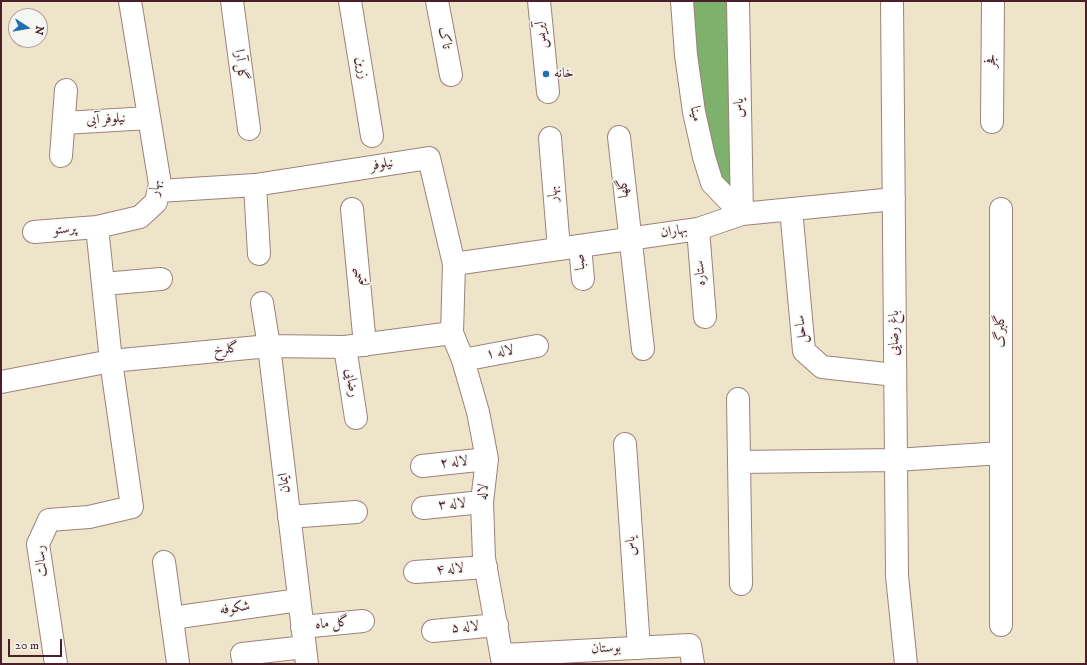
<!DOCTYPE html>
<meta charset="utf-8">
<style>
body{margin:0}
#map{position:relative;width:1087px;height:665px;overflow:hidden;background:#eee4c9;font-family:"IM FELL DW Pica",serif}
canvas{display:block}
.frame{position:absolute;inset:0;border:2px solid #4a1f2b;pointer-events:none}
.north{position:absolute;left:8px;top:8px;width:40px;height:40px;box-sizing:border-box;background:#f6f6f2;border:1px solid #b1a0a2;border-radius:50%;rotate:102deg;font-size:11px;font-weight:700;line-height:16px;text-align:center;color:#4a1f2b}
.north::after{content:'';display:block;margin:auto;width:14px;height:18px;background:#1f6fb2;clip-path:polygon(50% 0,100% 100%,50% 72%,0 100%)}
.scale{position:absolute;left:8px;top:639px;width:54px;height:18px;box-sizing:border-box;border:2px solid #4a1f2b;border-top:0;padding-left:5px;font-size:12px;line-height:14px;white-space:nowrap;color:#4a1f2b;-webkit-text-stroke:3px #f6f6f2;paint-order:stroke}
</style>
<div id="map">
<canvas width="1087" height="665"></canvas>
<div class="frame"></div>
<div class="north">N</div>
<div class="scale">20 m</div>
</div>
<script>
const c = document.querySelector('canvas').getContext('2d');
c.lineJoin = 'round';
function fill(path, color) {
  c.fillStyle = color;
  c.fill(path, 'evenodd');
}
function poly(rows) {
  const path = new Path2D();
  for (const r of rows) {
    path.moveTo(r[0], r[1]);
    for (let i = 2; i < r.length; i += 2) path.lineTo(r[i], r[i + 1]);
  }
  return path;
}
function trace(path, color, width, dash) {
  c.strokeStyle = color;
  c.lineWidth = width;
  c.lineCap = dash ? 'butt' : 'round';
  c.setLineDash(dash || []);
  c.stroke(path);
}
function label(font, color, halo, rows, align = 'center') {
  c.font = font + ' "IM FELL DW Pica",Amiri,serif';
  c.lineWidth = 3;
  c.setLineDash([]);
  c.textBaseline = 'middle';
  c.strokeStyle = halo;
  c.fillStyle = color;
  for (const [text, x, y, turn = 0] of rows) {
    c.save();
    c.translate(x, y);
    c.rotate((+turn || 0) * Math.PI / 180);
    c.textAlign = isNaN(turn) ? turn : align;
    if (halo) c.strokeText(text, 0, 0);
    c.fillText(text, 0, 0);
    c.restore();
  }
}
fill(poly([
 [689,1,729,1,734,195,715,169,708,145]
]), '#7eb16c');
const minor = poly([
 [232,1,249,129],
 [350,1,372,136],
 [437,1,451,75],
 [539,1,548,92],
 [682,1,686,55,694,112,704,157,712,183,742,214],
 [738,1,742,214],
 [892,1,897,576,906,664],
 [992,122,993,1],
 [64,123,149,118],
 [619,137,643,349],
 [550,138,559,249],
 [61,156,66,90],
 [255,185,259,254],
 [159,191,255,185,429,158,454,264,452,333,463,360,478,412,487,459,482,502,484,558,503,664],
 [352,209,365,345],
 [791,209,804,351,822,367,895,375],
 [698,229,705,317],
 [34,232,97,227,140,217,156,202,160,184,130,1],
 [580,246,583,279],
 [454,264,698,229,742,214,894,199],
 [103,284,161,279],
 [262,303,269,346,307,664],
 [345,347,356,418],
 [463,360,537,346],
 [1,382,111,361,269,346,345,347,452,333],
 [738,399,741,584],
 [625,444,639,648],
 [739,462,896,460,1001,453],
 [422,466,487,459],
 [423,508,482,502],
 [289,517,356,512],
 [164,562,178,663],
 [415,572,486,567],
 [172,618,299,600],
 [1001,625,1001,209],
 [302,627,363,621],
 [433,631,497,625],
 [503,655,690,645,693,664],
 [56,664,38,544,49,520,89,517,132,507,111,361,97,227],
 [244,664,242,654,305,647]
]);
trace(minor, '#9c827a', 24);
trace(minor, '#fff', 22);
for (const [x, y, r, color] of [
 [546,74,4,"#1f6fb2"]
]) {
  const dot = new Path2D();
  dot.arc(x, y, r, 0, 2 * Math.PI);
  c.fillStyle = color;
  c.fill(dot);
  trace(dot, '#f6f6f2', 1.5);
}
label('14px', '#4a1f2b', '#f6f6f2', [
 ["آیریس",542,35,-96],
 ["تاک",444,38,79],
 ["فجر",992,61,-89],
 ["گل آرا",240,65,83],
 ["زرین",361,68,80],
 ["یاس",740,108,-91],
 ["مینا",695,114,79],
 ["نیلوفر آبی",106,120,-3],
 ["نیلوفر",382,165,-9],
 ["بهار",156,188,-83],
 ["گلها",624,188,-96],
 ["بهار",554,194,-95],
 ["پرستو",65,230,-5],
 ["بهاران",674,232,-8],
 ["صبا",581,262,-95],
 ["ستاره",701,273,-94],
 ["صمیم",358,277,-95],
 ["ساحل",802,329,-95],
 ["گلبرگ",1001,331,-90],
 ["باغ رضایی",895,333,-90],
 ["گلرخ",226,350,-5],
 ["لاله ۱",500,353,-10],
 ["رضایی",351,383,81],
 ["لاله ۲",454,463,-6],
 ["ایمان",285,483,-97],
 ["لاله",484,492,-85],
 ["لاله ۳",452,505,-5],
 ["یاس",632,546,-94],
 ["رسالت",42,561,-95],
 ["لاله ۴",450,570,-5],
 ["شکوفه",235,609,-8],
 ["گل ماه",332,624,-5],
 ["لاله ۵",465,628,-5],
 ["بوستان",606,649,-3]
]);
label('14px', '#4a1f2b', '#f6f6f2', [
 ["خانه",554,74]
], 'left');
</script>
